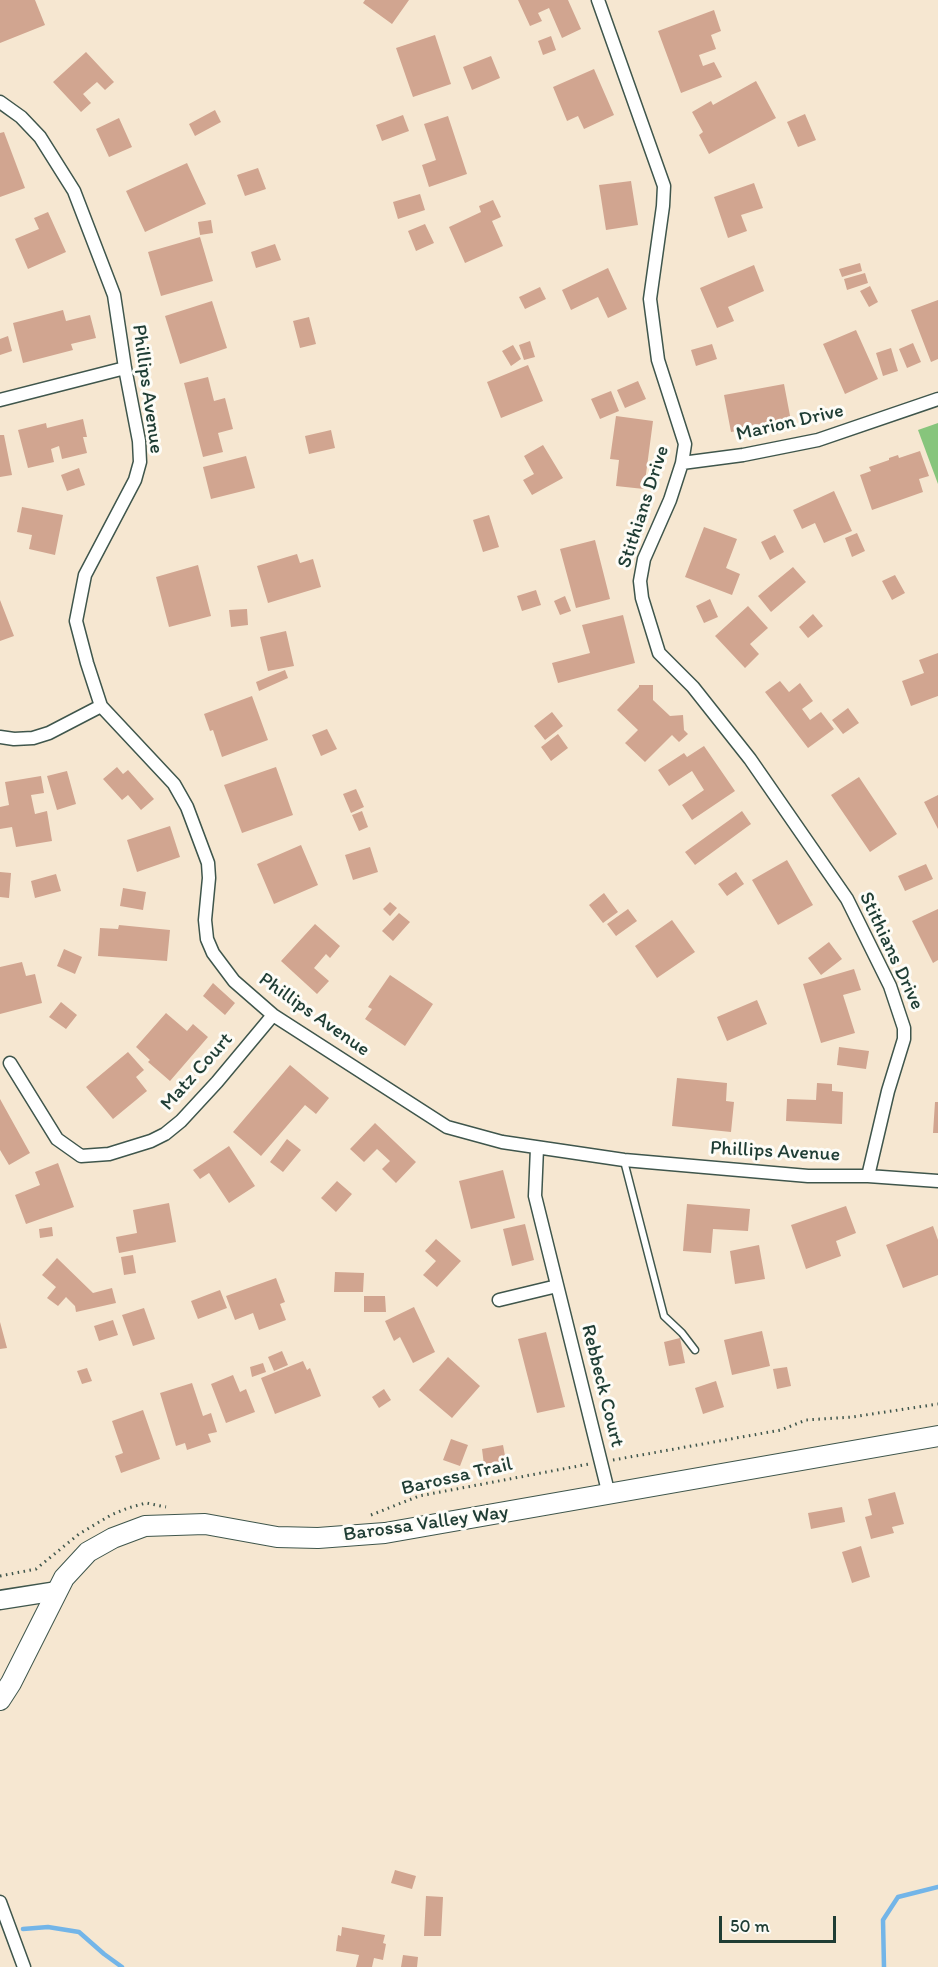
<!DOCTYPE html>
<style>
body{margin:0}
#map{position:relative;width:938px;height:1967px;overflow:hidden;background:#f6e7d1;font-family:Itim,sans-serif}
canvas{display:block}
.scale{position:absolute;left:719px;top:1916px;width:117px;height:27px;box-sizing:border-box;border:3px solid #1f3d34;border-top:0;padding-left:8px;font-size:18px;line-height:21px;white-space:nowrap;color:#1f3d34;-webkit-text-stroke:4px #fdfcf7;paint-order:stroke}
</style>
<div id="map">
<canvas width="938" height="1967"></canvas>
<div class="scale">50 m</div>
</div>
<script>
const c = document.querySelector('canvas').getContext('2d');
c.lineJoin = 'round';
function fill(path, color) {
  c.fillStyle = color;
  c.fill(path, 'evenodd');
}
function poly(rows) {
  const path = new Path2D();
  for (const r of rows) {
    path.moveTo(r[0], r[1]);
    for (let i = 2; i < r.length; i += 2) path.lineTo(r[i], r[i + 1]);
  }
  return path;
}
function trace(path, color, width, dash) {
  c.strokeStyle = color;
  c.lineWidth = width;
  c.lineCap = dash ? 'butt' : 'round';
  c.setLineDash(dash || []);
  c.stroke(path);
}
function label(font, color, halo, rows, align = 'center') {
  c.font = font + ' Itim,sans-serif';
  c.lineWidth = 6;
  c.setLineDash([]);
  c.textBaseline = 'middle';
  c.strokeStyle = halo;
  c.fillStyle = color;
  for (const [text, x, y, turn = 0] of rows) {
    c.save();
    c.translate(x, y);
    c.rotate((+turn || 0) * Math.PI / 180);
    c.textAlign = isNaN(turn) ? turn : align;
    if (halo) c.strokeText(text, 0, 0);
    c.fillText(text, 0, 0);
    c.restore();
  }
}
fill(poly([
 [938,423,938,484,918,430]
]), '#87c57c');
trace(poly([
 [23,1929,48,1927,79,1932,104,1954,122,1967],
 [884,1967,883,1920,898,1897,938,1887]
]), '#73b5e8', 4.5);
fill(poly([
 [0,0,35,0,45,25,0,43],
 [365,0,409,0,392,24,363,3],
 [518,0,568,0,581,29,562,38,549,8,538,13,542,21,530,26],
 [714,10,721,31,711,35,716,49,699,55,703,66,714,62,722,77,681,93,658,31],
 [435,35,451,84,413,97,396,48],
 [551,36,556,50,543,55,538,41],
 [86,52,114,82,105,90,97,82,83,94,91,103,81,112,53,82],
 [491,56,500,78,472,90,463,67],
 [594,69,614,115,584,129,578,116,567,121,553,87],
 [756,81,776,118,709,154,699,135,703,132,692,112,711,101,713,105],
 [215,110,221,122,195,136,189,124],
 [805,114,816,140,798,147,787,122],
 [403,115,409,131,382,141,376,125],
 [448,116,467,174,429,187,422,165,436,160,424,124],
 [119,118,132,147,109,157,96,129],
 [4,132,25,188,0,197,0,133],
 [187,163,206,204,145,232,126,191],
 [258,168,266,189,245,196,237,175],
 [631,181,638,225,606,230,599,185],
 [754,183,763,208,741,215,747,231,728,238,714,197],
 [420,194,425,210,398,219,393,202],
 [493,200,501,217,492,221,503,246,465,263,449,227,481,212,479,206],
 [48,212,66,252,28,269,15,239,39,229,34,218],
 [211,220,213,233,200,235,198,222],
 [425,224,434,243,416,251,408,231],
 [200,237,213,281,161,296,148,252],
 [275,244,281,260,256,268,251,252],
 [860,263,862,271,842,277,839,269],
 [754,265,764,291,728,307,734,321,717,328,700,288],
 [608,268,627,309,608,318,598,297,571,310,562,290],
 [865,273,868,283,847,290,844,279],
 [870,286,878,302,869,307,860,291],
 [540,287,546,299,525,309,519,297],
 [938,300,938,359,931,362,911,310],
 [212,301,227,348,180,364,165,316],
 [63,310,66,321,90,315,96,338,71,344,73,350,23,363,13,323],
 [309,317,316,344,300,348,293,321],
 [856,330,878,379,845,394,823,344],
 [8,336,12,351,0,355,0,339],
 [530,341,535,357,524,360,519,345],
 [913,343,921,362,907,368,899,349],
 [712,344,717,359,696,366,691,350],
 [513,345,521,359,511,366,502,351],
 [891,348,898,371,883,376,876,353],
 [528,365,543,401,501,418,487,382],
 [208,377,214,401,225,398,233,429,218,433,223,452,203,457,184,383],
 [638,381,646,399,625,408,617,390],
 [784,384,791,421,731,432,724,395],
 [611,391,619,411,600,419,591,399],
 [616,416,653,421,644,489,616,486,619,460,610,459],
 [83,419,87,437,83,437,87,453,62,459,59,446,51,449,54,462,28,468,18,430,46,423,47,428],
 [331,430,335,448,309,454,305,436],
 [0,435,4,435,12,475,0,477],
 [543,445,563,478,532,495,523,480,534,474,524,456],
 [920,451,929,476,919,479,923,492,872,510,860,475,871,471,869,467,889,460,889,458,898,455,899,458],
 [246,456,255,488,211,499,203,467],
 [79,468,85,485,67,491,61,475],
 [834,491,852,531,824,543,815,523,802,529,793,510],
 [22,507,63,515,55,555,29,549,32,535,17,532],
 [489,515,499,547,483,552,473,520],
 [704,527,737,539,726,568,740,574,732,595,685,577],
 [857,533,865,551,852,557,845,538],
 [775,535,784,552,770,560,761,542],
 [595,540,610,599,576,608,560,549],
 [297,554,300,563,313,559,321,587,268,603,257,566],
 [198,565,211,616,169,627,156,577],
 [793,567,806,582,771,612,758,596],
 [895,575,905,593,892,600,882,581],
 [536,590,541,605,522,611,517,596],
 [565,596,571,611,560,615,554,601],
 [710,599,718,617,704,623,696,606],
 [0,600,14,636,0,641],
 [748,606,768,628,750,644,759,654,745,668,715,636],
 [247,609,248,625,231,627,229,610],
 [813,614,823,626,808,638,799,627],
 [623,615,635,663,558,683,552,663,590,653,582,625],
 [286,631,294,666,268,671,260,637],
 [938,653,938,696,911,706,902,681,924,673,919,660],
 [285,670,288,678,259,691,256,682],
 [780,681,789,692,800,683,813,701,802,709,810,720,821,712,834,729,808,748,765,692],
 [639,685,653,685,653,700,670,716,683,715,684,730,688,734,679,742,672,735,645,762,625,743,638,730,617,710,639,687],
 [252,696,268,740,222,757,213,730,210,731,204,714],
 [848,708,859,723,843,734,832,720],
 [552,712,563,726,545,740,534,726],
 [327,729,337,749,321,756,312,735],
 [558,734,568,748,551,761,541,747],
 [704,746,735,791,692,820,682,805,704,790,692,771,669,786,658,770,684,753,687,757],
 [117,767,123,774,128,770,154,799,141,810,128,795,122,800,103,779],
 [276,767,293,815,242,833,224,785],
 [67,771,76,804,57,810,47,776],
 [41,776,44,793,31,795,35,814,47,811,52,841,16,847,12,827,0,829,0,807,9,805,5,782],
 [859,777,897,834,870,852,831,795],
 [356,789,364,807,351,813,343,794],
 [938,795,938,829,924,802],
 [362,811,368,827,359,831,352,815],
 [742,811,751,824,695,865,685,852],
 [170,826,180,857,137,872,127,840],
 [301,845,318,885,274,904,257,864],
 [370,847,378,872,353,880,345,855],
 [787,860,813,905,778,925,752,880],
 [926,864,933,879,905,891,898,876],
 [0,872,11,873,9,898,0,897],
 [736,872,744,884,727,896,718,884],
 [56,874,61,891,35,898,31,881],
 [123,888,146,892,143,910,120,906],
 [604,893,618,912,603,923,589,905],
 [390,902,397,908,390,916,383,909],
 [628,909,637,921,616,936,607,924],
 [938,909,938,960,933,963,912,921],
 [399,913,410,922,393,941,382,931],
 [672,920,695,952,657,978,635,946],
 [315,924,340,946,330,958,326,954,314,968,329,981,317,994,281,961],
 [119,925,170,930,167,961,98,956,100,928,118,929],
 [829,942,842,959,821,975,808,958],
 [64,949,82,957,75,974,57,966],
 [22,962,26,976,35,974,42,1003,0,1014,0,967],
 [854,969,861,990,843,995,855,1033,821,1043,803,984],
 [390,975,433,1004,405,1046,365,1019,372,1009,368,1007],
 [213,983,235,1003,225,1015,203,996],
 [757,1000,767,1024,727,1041,717,1017],
 [61,1002,77,1015,66,1029,49,1017],
 [166,1013,187,1031,193,1024,208,1037,170,1081,148,1062,150,1060,136,1047],
 [839,1047,869,1051,866,1069,837,1065],
 [128,1052,144,1070,136,1077,147,1091,113,1119,86,1087],
 [290,1065,329,1098,316,1114,305,1105,261,1156,233,1132],
 [677,1078,727,1083,726,1101,734,1102,731,1132,672,1126],
 [817,1083,832,1084,832,1091,843,1092,842,1124,786,1121,787,1099,816,1100],
 [0,1099,30,1153,9,1165,0,1150],
 [935,1102,938,1102,938,1133,933,1133],
 [375,1123,416,1162,396,1183,382,1169,390,1161,377,1149,364,1162,350,1149],
 [287,1139,301,1150,283,1172,270,1162],
 [229,1146,255,1186,229,1203,209,1173,200,1179,193,1170],
 [58,1163,74,1207,26,1224,15,1195,40,1185,35,1172],
 [503,1170,515,1218,471,1229,459,1181],
 [337,1181,352,1194,336,1212,321,1198],
 [169,1203,176,1242,119,1253,116,1237,137,1233,133,1210],
 [687,1204,750,1209,748,1231,713,1229,711,1253,683,1251],
 [846,1206,856,1233,836,1241,841,1256,806,1269,791,1225],
 [525,1224,534,1260,512,1266,503,1229],
 [933,1226,938,1240,938,1275,903,1288,886,1245],
 [52,1227,53,1236,40,1238,39,1229],
 [436,1239,461,1261,437,1287,423,1275,436,1261,425,1251],
 [759,1245,765,1279,735,1284,730,1251],
 [133,1255,136,1273,124,1275,121,1257],
 [57,1258,93,1293,112,1288,116,1303,76,1312,75,1306,66,1297,58,1306,47,1298,56,1287,42,1275],
 [335,1272,364,1273,363,1292,334,1292],
 [276,1278,285,1302,280,1304,286,1320,259,1330,253,1313,235,1320,226,1296],
 [220,1290,227,1308,198,1319,191,1301],
 [364,1296,385,1296,386,1312,364,1312],
 [414,1307,435,1352,413,1363,400,1337,394,1341,385,1321],
 [144,1308,155,1339,133,1346,122,1315],
 [113,1320,118,1335,99,1341,94,1326],
 [0,1322,7,1348,0,1349],
 [762,1331,770,1366,732,1375,724,1340],
 [546,1332,565,1407,537,1413,518,1339],
 [680,1338,685,1363,669,1366,664,1342],
 [282,1351,288,1365,274,1371,268,1357],
 [448,1357,480,1386,452,1418,419,1390],
 [303,1361,307,1370,310,1368,321,1396,275,1414,261,1378],
 [263,1363,266,1372,252,1377,250,1367],
 [787,1367,791,1386,777,1389,773,1369],
 [87,1368,92,1381,82,1384,77,1371],
 [233,1375,240,1392,246,1389,255,1412,226,1423,211,1384],
 [716,1381,724,1407,703,1414,695,1388],
 [192,1383,203,1416,211,1413,217,1432,208,1434,211,1442,187,1450,185,1443,176,1446,160,1393],
 [384,1389,391,1400,379,1408,372,1397],
 [143,1410,160,1459,121,1473,115,1456,123,1453,112,1421],
 [451,1439,468,1445,460,1466,443,1460],
 [503,1445,506,1461,484,1465,482,1449],
 [895,1492,904,1524,892,1527,894,1533,871,1539,865,1517,872,1515,868,1499],
 [842,1507,845,1522,811,1529,808,1513],
 [861,1546,870,1577,852,1583,842,1552],
 [395,1870,416,1876,412,1889,391,1883],
 [426,1896,443,1897,441,1936,424,1936],
 [342,1927,385,1935,383,1943,386,1944,383,1960,374,1958,372,1967,356,1967,359,1955,336,1951,338,1935,341,1936],
 [403,1955,418,1957,417,1967,401,1967]
]), '#d1a590');
const lane = poly([
 [624,1161,664,1316,682,1333,695,1350]
]);
const street = poly([
 [598,0,664,186,663,206,650,299,658,360,685,444,682,463,670,500,644,559,640,581,642,598,659,653,693,687,750,759,847,899,890,986,904,1028,904,1039,888,1091,868,1176],
 [0,102,21,117,40,137,74,191,114,295,125,368,139,441,140,462,135,480,85,575,76,621,87,663,101,706,174,784,187,807,208,863,209,878,205,920,207,939,213,953,234,981,273,1015,447,1127,502,1142,624,1160,808,1176,868,1176,938,1181],
 [0,400,125,368],
 [682,463,743,455,818,440,938,399],
 [0,737,14,739,33,738,49,733,101,706],
 [10,1063,57,1139,81,1156,109,1154,151,1141,165,1134,181,1121,217,1082,273,1015],
 [537,1148,535,1196,609,1495],
 [499,1300,557,1286],
 [0,1902,24,1967]
]);
const secondary = poly([
 [0,1600,57,1591]
]);
const primary = poly([
 [0,1700,11,1683,64,1578,88,1552,113,1538,145,1526,205,1524,277,1537,318,1538,385,1533,938,1436]
]);
trace(lane, '#3f564c', 9);
trace(street, '#3f564c', 15);
trace(secondary, '#3f564c', 21);
trace(primary, '#3f564c', 22);
trace(poly([
 [613,1460,781,1430,806,1420,852,1417,938,1404],
 [371,1515,419,1496,589,1464],
 [0,1576,36,1569,79,1534,111,1515,128,1508,146,1503,166,1507]
]), '#3f564c', 3, [1.5, 4.5]);
trace(lane, '#fff', 6);
trace(street, '#fff', 12);
trace(secondary, '#fff', 18);
trace(primary, '#fff', 20);
label('20px', '#1f3d34', '#fdfcf7', [
 ["Phillips Avenue",147,389,82],
 ["Marion Drive",790,423,-13],
 ["Stithians Drive",644,507,-72],
 ["Stithians Drive",891,951,65],
 ["Phillips Avenue",314,1015,35],
 ["Matz Court",197,1072,-48],
 ["Phillips Avenue",775,1152,3],
 ["Rebbeck Court",602,1386,76],
 ["Barossa Trail",457,1477,-13],
 ["Barossa Valley Way",426,1524,-8]
]);
</script>
